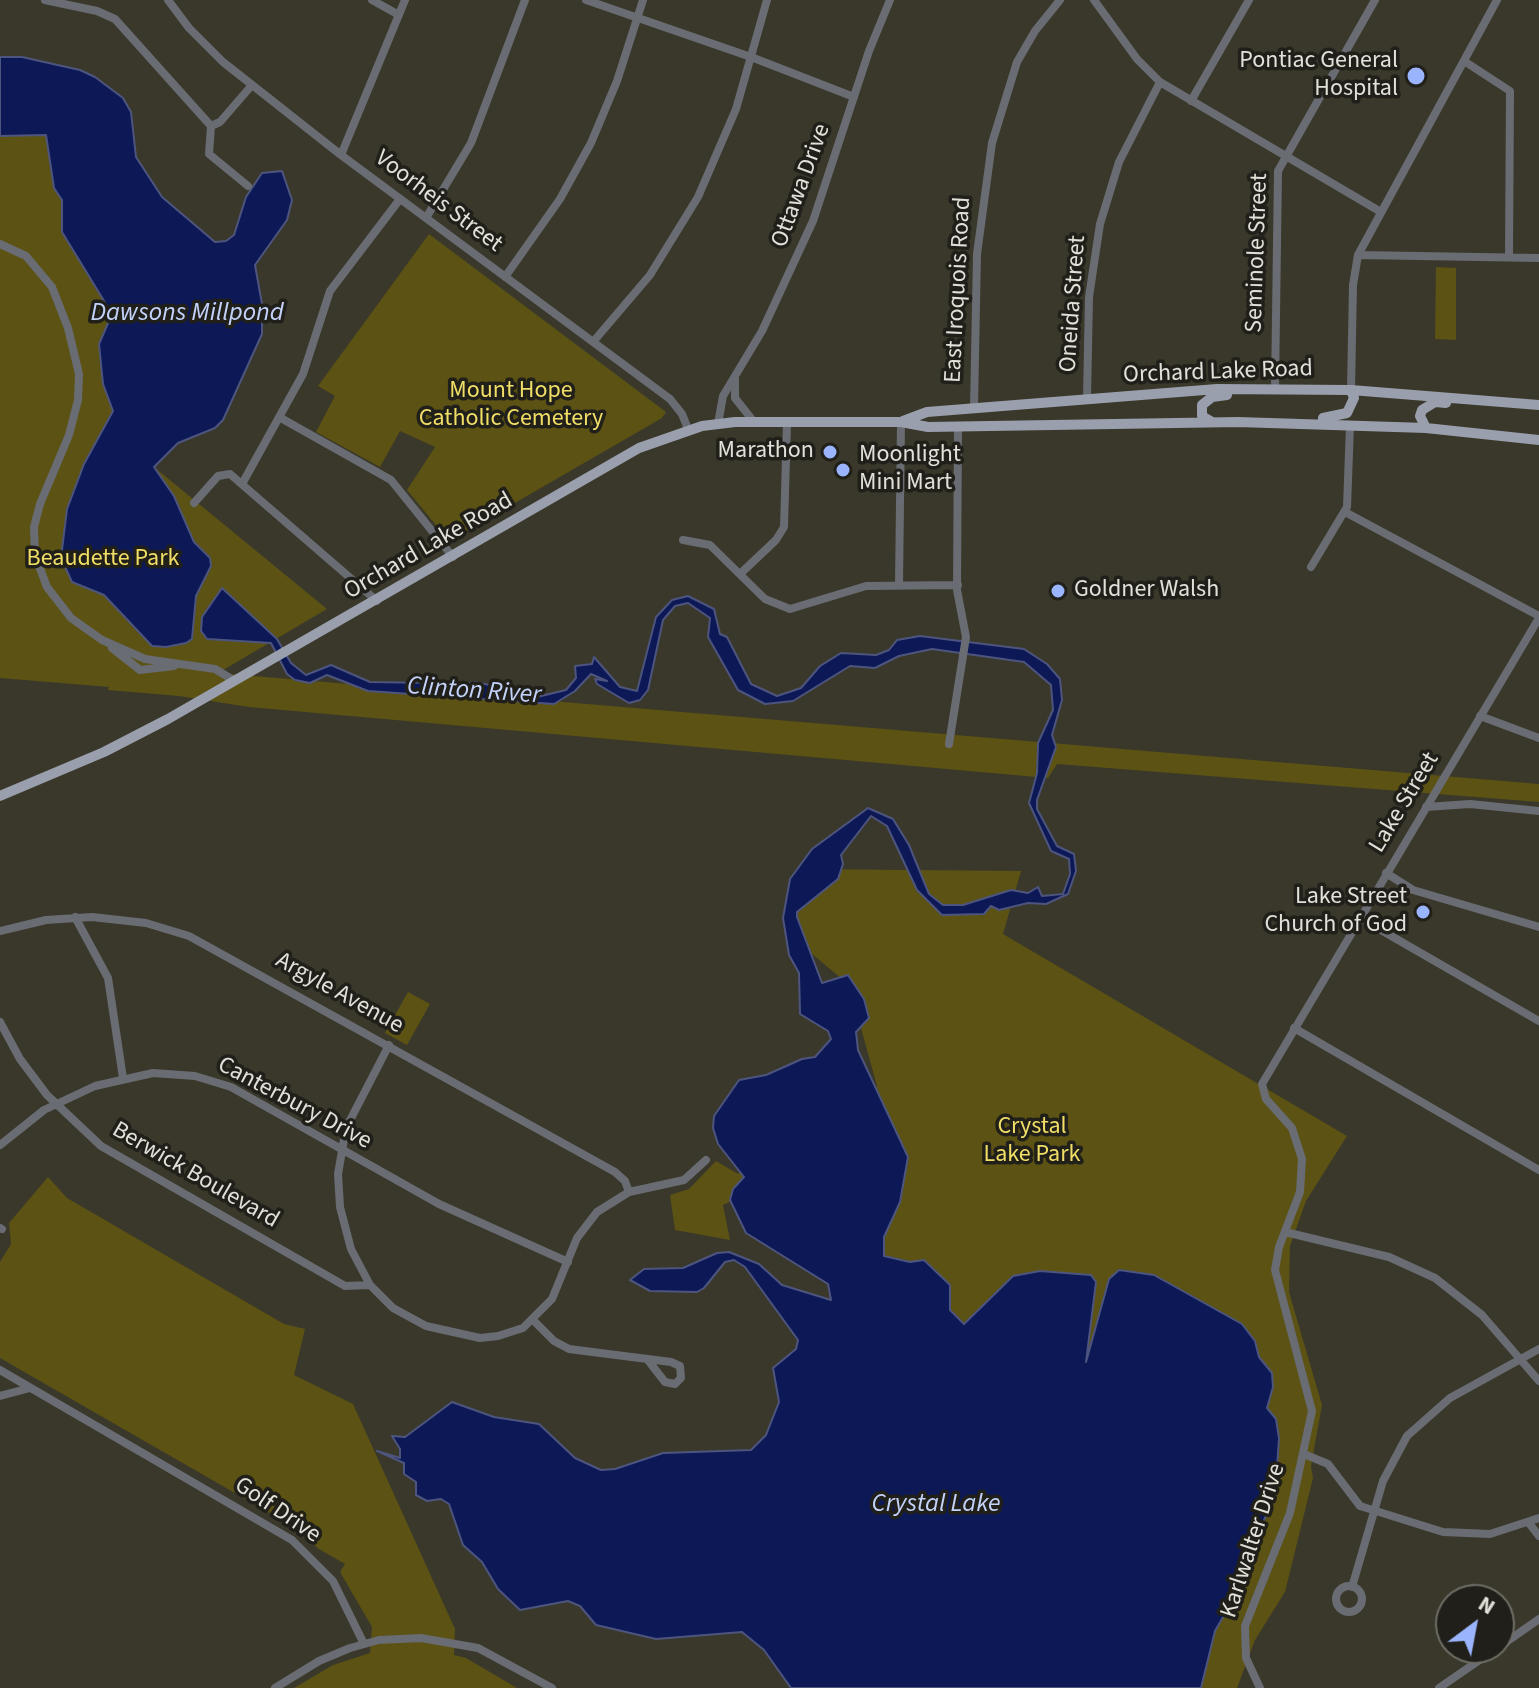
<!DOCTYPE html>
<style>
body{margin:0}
#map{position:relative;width:1539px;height:1688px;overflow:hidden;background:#3a382a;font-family:"Source Sans 3",sans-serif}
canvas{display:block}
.north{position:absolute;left:1435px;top:1584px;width:80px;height:80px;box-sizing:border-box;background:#201f19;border:2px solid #6e6d65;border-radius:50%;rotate:32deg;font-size:22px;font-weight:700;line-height:32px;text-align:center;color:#e2e1d8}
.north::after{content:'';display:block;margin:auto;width:28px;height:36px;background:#9ab5fd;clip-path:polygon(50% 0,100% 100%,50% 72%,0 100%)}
</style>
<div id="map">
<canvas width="1539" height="1688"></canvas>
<div class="north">N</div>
</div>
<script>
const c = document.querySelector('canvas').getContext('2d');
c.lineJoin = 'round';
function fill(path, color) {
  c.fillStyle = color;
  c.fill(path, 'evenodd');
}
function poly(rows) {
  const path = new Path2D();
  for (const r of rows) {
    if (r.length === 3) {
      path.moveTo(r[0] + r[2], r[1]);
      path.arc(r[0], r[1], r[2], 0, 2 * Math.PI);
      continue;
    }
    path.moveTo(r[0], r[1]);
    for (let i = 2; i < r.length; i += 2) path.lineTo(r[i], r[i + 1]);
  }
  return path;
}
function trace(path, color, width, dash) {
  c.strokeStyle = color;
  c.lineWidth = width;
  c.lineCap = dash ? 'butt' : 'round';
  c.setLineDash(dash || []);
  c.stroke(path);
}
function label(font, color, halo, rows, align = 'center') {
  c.font = font + ' "Source Sans 3",sans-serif';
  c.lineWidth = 7;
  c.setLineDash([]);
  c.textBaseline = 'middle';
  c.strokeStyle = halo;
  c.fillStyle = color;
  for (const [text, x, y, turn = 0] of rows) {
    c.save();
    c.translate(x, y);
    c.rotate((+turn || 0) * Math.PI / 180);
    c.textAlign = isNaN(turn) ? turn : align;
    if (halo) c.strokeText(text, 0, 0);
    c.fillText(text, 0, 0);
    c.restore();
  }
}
fill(poly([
 [0,93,55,103,154,467,327,609,218,673,1539,784,1539,802,1057,764,1048,778,249,707,179,696,108,690,109,687,0,678],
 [429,234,666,412,662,418,449,541,407,490,435,447,400,431,380,467,316,432,335,396,318,386],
 [1436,267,1456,268,1456,340,1435,339],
 [800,869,1021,871,1003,934,1347,1136,1306,1201,1290,1246,1289,1292,1322,1405,1311,1466,1313,1478,1285,1592,1255,1640,1237,1688,1194,1688,1089,1374,965,1344,762,1187,723,1205,730,1240,675,1230,670,1195,689,1189,716,1161,738,1174,775,1114,839,1150,877,1086,849,985,792,937],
 [408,992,430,1004,407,1045,385,1033],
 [48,1177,67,1198,284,1324,305,1329,294,1375,353,1404,455,1629,454,1655,466,1658,517,1688,294,1688,333,1665,370,1653,372,1627,340,1572,345,1564,319,1549,294,1527,0,1358,0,1262,11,1244,9,1223]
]), '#5b5214');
const water = poly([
 [0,57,22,57,80,70,95,77,123,98,131,112,136,157,162,197,215,242,226,241,234,235,246,197,262,173,282,171,292,200,287,220,255,265,262,304,262,334,223,420,215,428,178,443,154,467,174,496,194,542,210,558,211,566,196,596,192,639,186,643,166,647,152,646,104,595,72,582,61,558,67,509,84,464,113,411,103,384,99,344,112,314,62,232,62,200,54,188,46,135,0,136,0,57],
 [222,588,277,639,291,663,306,675,331,665,370,682,432,683,446,687,475,682,514,690,533,698,566,690,576,678,575,666,592,664,594,657,620,687,637,691,656,617,672,600,688,596,714,609,720,634,727,637,751,684,777,696,801,688,820,666,841,653,876,655,889,650,897,640,920,636,1024,649,1047,664,1060,679,1062,700,1052,735,1056,747,1037,800,1037,809,1057,846,1074,854,1076,871,1068,894,1046,904,1028,903,999,910,991,906,984,914,942,915,917,890,887,826,871,816,841,855,843,864,838,879,797,912,797,917,822,983,848,975,864,999,869,1018,856,1032,858,1050,908,1157,900,1202,884,1237,884,1256,910,1262,924,1260,950,1285,950,1310,964,1324,1013,1276,1040,1271,1091,1275,1096,1282,1086,1362,1109,1279,1119,1270,1154,1275,1242,1324,1255,1341,1259,1357,1272,1373,1273,1387,1267,1408,1276,1419,1279,1438,1275,1497,1254,1541,1242,1584,1215,1631,1201,1688,791,1688,764,1650,742,1632,656,1639,596,1625,580,1606,568,1601,520,1610,498,1589,482,1562,463,1545,449,1504,441,1499,427,1501,416,1495,416,1482,404,1474,404,1463,377,1451,400,1458,400,1449,392,1436,405,1437,452,1402,494,1417,539,1424,575,1458,601,1470,615,1469,663,1453,751,1450,766,1435,779,1402,773,1368,796,1349,798,1340,745,1267,734,1260,725,1262,704,1288,697,1292,650,1291,630,1280,644,1269,683,1268,717,1253,729,1252,759,1264,782,1285,831,1300,828,1284,746,1233,730,1200,733,1189,744,1177,718,1144,713,1128,714,1116,739,1080,766,1075,802,1059,815,1057,831,1039,828,1031,800,1014,799,973,789,955,783,918,790,879,812,849,868,808,893,819,909,845,929,894,943,905,963,905,1011,890,1028,893,1038,887,1042,896,1063,894,1070,874,1069,859,1051,851,1029,803,1037,773,1038,743,1053,710,1051,685,1024,662,932,649,899,656,875,668,850,666,793,701,765,704,738,690,708,637,710,618,688,603,675,606,663,620,648,690,640,700,629,703,597,684,595,679,607,681,591,674,575,691,554,704,368,691,327,675,310,683,295,680,287,674,271,643,207,639,201,631,202,617,222,588]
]);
fill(water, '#0d1957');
trace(water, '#4d557e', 2);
trace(poly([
 [45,0,97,11,115,19,211,126],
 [168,0,189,28,223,62,341,155,670,399,682,414,688,429],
 [372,0,399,15],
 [586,0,751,57,854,97],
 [1094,0,1137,59,1160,82,1381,212],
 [1464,61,1510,91,1509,257],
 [1191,101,1249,0],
 [211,126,209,154,248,186],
 [211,126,220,122,252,85],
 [341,155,405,0],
 [426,218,471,143,525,0],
 [0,244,26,256,52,287,68,328,79,374,78,400,69,435,40,504,34,527,35,555,47,587,71,618,102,640,145,659,215,669,235,681],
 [1358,255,1539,258],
 [505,277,560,199,591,143,617,81,643,0],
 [593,342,650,275,698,197,736,109,767,0],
 [735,379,735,398,754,422],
 [1275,389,1278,171,1375,0],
 [1351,390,1353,285,1358,255,1497,0],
 [1087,398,1089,297,1100,224,1119,162,1160,82],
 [974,408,977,254,992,143,1017,62,1035,31,1060,0],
 [279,417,391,480,453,557],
 [718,424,723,396,762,331,813,221,869,51,890,0],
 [242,484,303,374,330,291,400,199],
 [194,503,218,476,230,474,377,601],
 [1345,512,1539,616],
 [683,540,710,545,765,599,790,609,866,586,958,585],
 [1311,567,1347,507,1350,425],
 [740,574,776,540,784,527,787,423],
 [899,584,901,422],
 [112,648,140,670,174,666],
 [1480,716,1539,738],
 [949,744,966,637,957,590,958,426],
 [1426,807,1470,804,1539,811],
 [1386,873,1413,890,1539,927],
 [75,917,108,978,123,1078],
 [1360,918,1539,1021],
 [0,931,46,920,92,917,146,923,189,936,615,1172,625,1181,629,1192],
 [0,1022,20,1059,47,1095,101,1146,345,1286,370,1285],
 [1294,1028,1539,1170],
 [389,1045,346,1128,338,1174,340,1207,351,1249,370,1285,393,1308,426,1326,480,1338,498,1336,523,1328,552,1299,577,1238,597,1212,629,1192,684,1180,706,1160],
 [0,1145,44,1110,95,1086,153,1073,195,1076,231,1087,439,1204,568,1262],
 [0,1228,2,1229],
 [1285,1232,1389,1257,1435,1278,1482,1315,1539,1381],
 [533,1320,554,1341,569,1349,671,1362,680,1366,681,1378,675,1384,665,1382,647,1359],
 [0,1370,292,1540,333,1581,364,1644],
 [0,1396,30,1388],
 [1304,1454,1328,1464,1360,1506,1443,1532,1490,1534,1539,1518],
 [1529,1523,1539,1536],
 [1349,1599,13],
 [1352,1587,1383,1481,1407,1436,1450,1398,1539,1349],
 [1499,1647,1539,1619],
 [275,1688,319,1661,350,1648,379,1640,421,1638,478,1648,552,1688],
 [1260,1688,1246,1658,1245,1626,1290,1513,1312,1411,1275,1270,1279,1247,1300,1192,1302,1159,1292,1128,1266,1099,1262,1084,1539,618],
 [1439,1688,1497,1648]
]), '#696c73', 8);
trace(poly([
 [1323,418,1347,413,1354,398,1351,390],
 [903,421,927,412,1217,389,1351,390,1539,405],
 [1212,422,1202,416,1202,405,1212,397,1227,395],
 [1426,428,1420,416,1422,410,1435,402,1446,403],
 [0,796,104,752,168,719,639,448,702,426,735,422,901,422,928,427,1238,422,1426,428,1539,440]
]), '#9a9fad', 10);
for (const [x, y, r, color] of [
 [1416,76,10,"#9ab5fd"],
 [830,452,8,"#9ab5fd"],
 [843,470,8,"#9ab5fd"],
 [1058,591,8,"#9ab5fd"],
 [1423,912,8,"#9ab5fd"]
]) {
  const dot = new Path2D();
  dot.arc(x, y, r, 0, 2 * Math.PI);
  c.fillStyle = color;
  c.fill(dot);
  trace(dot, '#201f19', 3);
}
label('24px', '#e2e1d8', '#201f19', [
 ["Pontiac General",1398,62],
 ["Hospital",1398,90],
 ["Marathon",814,452],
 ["Moonlight",859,456,"left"],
 ["Mini Mart",859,484,"left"],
 ["Goldner Walsh",1074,591,"left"],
 ["Lake Street",1407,898],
 ["Church of God",1407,926]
], 'right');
label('24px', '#e2e1d8', '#201f19', [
 ["Ottawa Drive",802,186,-70],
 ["Voorheis Street",438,202,37],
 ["Seminole Street",1258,253,-88],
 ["East Iroquois Road",959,290,-87],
 ["Oneida Street",1074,304,-86],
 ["Orchard Lake Road",1218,373,-2],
 ["Orchard Lake Road",429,547,-30],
 ["Lake Street",1405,803,-59],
 ["Argyle Avenue",339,994,29],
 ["Canterbury Drive",294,1104,28],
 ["Berwick Boulevard",195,1176,30],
 ["Golf Drive",277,1511,34],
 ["Karlwalter Drive",1254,1541,-72]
]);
label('24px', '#f0de66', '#201f19', [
 ["Mount Hope",511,392],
 ["Catholic Cemetery",511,420],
 ["Beaudette Park",103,560],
 ["Crystal",1032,1128],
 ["Lake Park",1032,1156]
]);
label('italic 26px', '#c3d2f9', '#201f19', [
 ["Dawsons Millpond",187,314],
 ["Clinton River",474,692,4],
 ["Crystal Lake",936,1505]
]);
</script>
